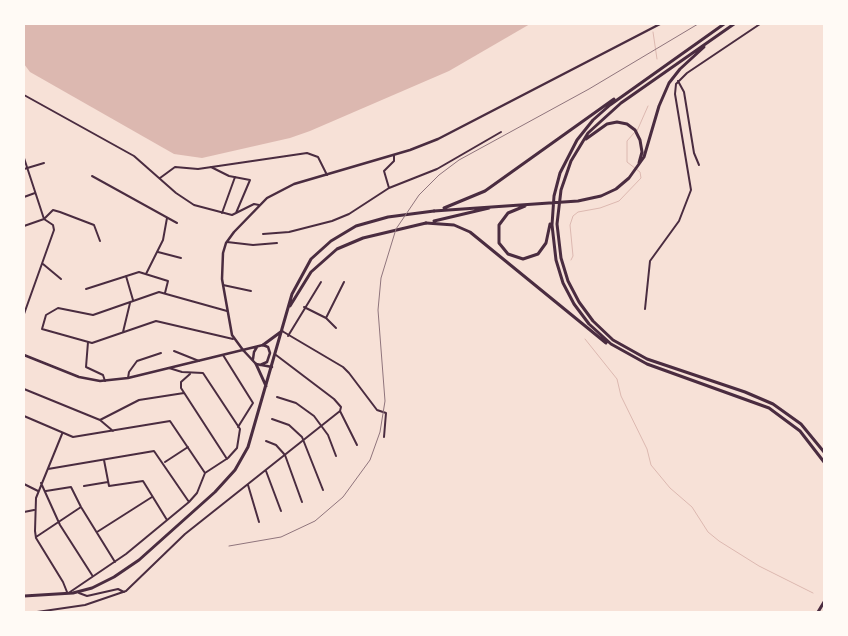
<!DOCTYPE html>
<style>
body{margin:0}
#map{position:relative;width:848px;height:636px;overflow:hidden;background:#f7e1d7;font-family:"Golos Text",sans-serif}
canvas{display:block}
.frame{position:absolute;inset:0;border:25px solid #fffaf5;pointer-events:none}
</style>
<div id="map">
<canvas width="848" height="636"></canvas>
<div class="frame"></div>
</div>
<script>
const c = document.querySelector('canvas').getContext('2d');
c.lineJoin = 'round';
function fill(path, color) {
  c.fillStyle = color;
  c.fill(path, 'evenodd');
}
function poly(rows) {
  const path = new Path2D();
  for (const r of rows) {
    path.moveTo(r[0], r[1]);
    for (let i = 2; i < r.length; i += 2) path.lineTo(r[i], r[i + 1]);
  }
  return path;
}
function trace(path, color, width, dash) {
  c.strokeStyle = color;
  c.lineWidth = width;
  c.lineCap = dash ? 'butt' : 'round';
  c.setLineDash(dash || []);
  c.stroke(path);
}
fill(poly([
 [24,24,530,24,449,71,310,131,290,138,202,158,174,154,30,72,24,64]
]), '#dcb8b0');
trace(poly([
 [653,32,657,59],
 [637,131,648,106],
 [571,260,573,256,570,225,573,216,578,212,600,208,619,201,641,178,640,172,627,162,627,141,634,133],
 [585,339,617,379,621,396,647,449,651,465,670,488,692,507,708,532,719,541,759,566,813,593]
]), '#dcb8b0', 1);
trace(poly([
 [678,81,684,92,694,153,699,165],
 [24,95,134,156,176,193,194,205,232,215,254,204,259,205],
 [24,158,44,219],
 [211,167,229,176,250,180,236,213],
 [24,169,44,163],
 [92,176,177,223],
 [160,178,175,167,198,169,307,153,318,157,327,175],
 [389,188,384,171,394,161,394,155],
 [24,197,35,193],
 [222,213,235,177],
 [44,219,53,210,60,212,94,225,100,241],
 [24,226,44,219],
 [263,234,289,232,332,221,349,214,389,188,437,169,501,132],
 [227,242,253,245,277,243],
 [158,252,181,258],
 [43,264,61,279],
 [146,274,163,240,167,218],
 [126,276,133,300],
 [223,285,251,291],
 [86,289,139,272,168,281,165,293],
 [304,307,326,318,336,328],
 [645,309,650,261,679,221,691,190,675,94,676,84,687,73,760,24],
 [227,311,159,292,93,315,58,308,46,315,42,329,92,343,156,321,233,339],
 [24,314,54,230,53,225,44,219],
 [326,318,344,282],
 [282,331,343,367,349,373,377,410,386,413,384,437],
 [123,332,130,303],
 [288,336,321,282],
 [88,342,86,367,103,375,105,381],
 [174,351,199,361],
 [223,355,253,403,238,427],
 [276,355,334,399,341,407,340,411,357,445],
 [190,374,181,382,181,388,227,459],
 [128,378,129,372,137,361,161,353],
 [24,389,100,420,113,431],
 [277,397,296,403,314,416,328,435,336,456],
 [24,416,73,437,170,421,205,473],
 [272,419,289,425,302,437,323,490],
 [100,420,139,400,184,393],
 [62,434,36,498,35,531,36,538,63,582,67,592],
 [266,441,276,445,285,455,302,502],
 [104,460,109,486,143,481,167,520],
 [165,462,188,447],
 [48,469,154,451,189,502],
 [266,471,281,511],
 [41,483,60,525,92,575],
 [24,484,38,491],
 [248,485,259,522],
 [84,486,108,482],
 [46,491,71,487,81,507,115,562],
 [24,512,34,510],
 [97,532,152,497],
 [36,537,81,507],
 [70,592,126,554,189,502,197,493,205,473,228,458,237,448,240,429,203,373,182,372,169,368],
 [79,593,87,596,118,589,124,592],
 [37,612,85,605,126,591,185,534,340,411]
]), '#4a2c40', 2);
trace(poly([
 [243,350,232,335,222,279,223,253,226,243,234,232,267,198,294,184,410,150,438,139,660,24]
]), '#4a2c40', 2.5);
trace(poly([
 [243,350,256,364,272,367],
 [24,355,79,377,100,381,128,378,263,345,268,347,270,353,267,362,260,365],
 [253,359,254,352,257,347]
]), '#4a2c40', 2.5);
trace(poly([
 [290,306,311,272,337,249,363,238,426,223],
 [263,345,282,331],
 [256,364,266,386],
 [24,596,73,593,92,588,114,577,139,560,215,492,235,470,248,447,292,294,311,259,331,241,356,226,388,217,434,211]
]), '#4a2c40', 3);
trace(poly([
 [724,24,610,105,593,120,577,140,560,173,554,196,552,225,556,260,563,283,574,304,589,324,611,344,647,364,769,408,800,431,824,462],
 [734,24,621,103,588,133,571,161,561,190,557,224,561,258,568,281,579,302,593,321,613,340,647,359,745,392,773,404,801,424,824,452],
 [586,139,607,124,617,122,627,124,635,130,640,140,642,152,639,163],
 [525,206,508,213,499,225,499,243,508,254,523,259,538,254,546,243,550,224],
 [444,208,485,191,614,99],
 [434,211,578,201,601,196,616,189,629,178,644,157,659,106,669,83,680,69,704,47],
 [434,221,489,208],
 [426,223,454,225,470,232,606,343],
 [818,612,824,602]
]), '#4a2c40', 3);
trace(poly([
 [229,546,281,537,315,521,343,497,370,460,380,432,385,401,378,310,381,278,396,229,419,195,439,175,459,160,589,89,698,24]
]), '#8f747c', 1);
</script>
